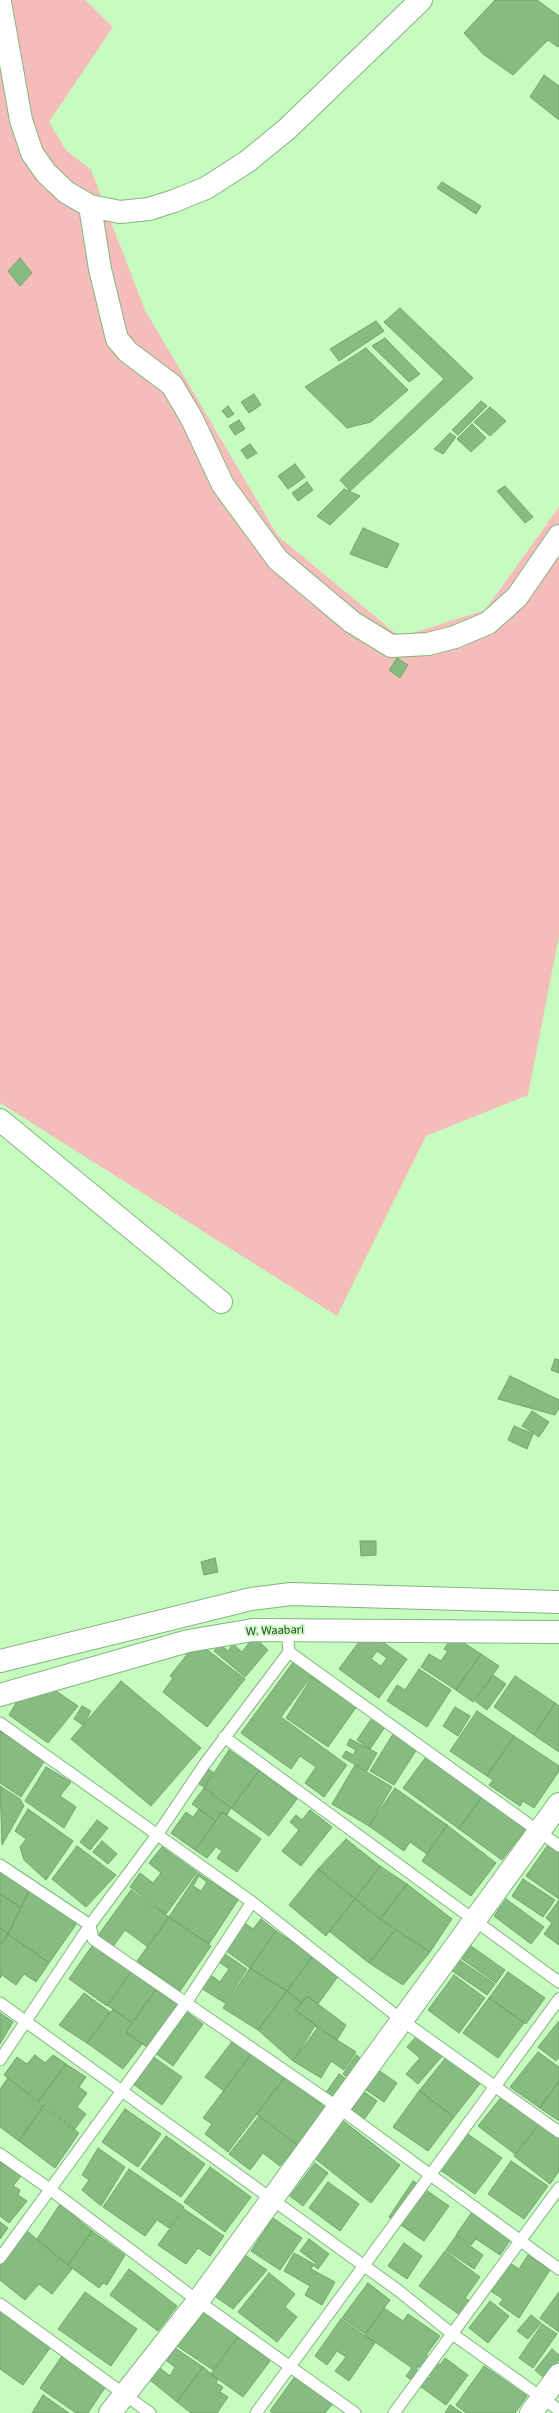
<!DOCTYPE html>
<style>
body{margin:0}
canvas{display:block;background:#c7fcc1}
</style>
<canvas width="559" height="2413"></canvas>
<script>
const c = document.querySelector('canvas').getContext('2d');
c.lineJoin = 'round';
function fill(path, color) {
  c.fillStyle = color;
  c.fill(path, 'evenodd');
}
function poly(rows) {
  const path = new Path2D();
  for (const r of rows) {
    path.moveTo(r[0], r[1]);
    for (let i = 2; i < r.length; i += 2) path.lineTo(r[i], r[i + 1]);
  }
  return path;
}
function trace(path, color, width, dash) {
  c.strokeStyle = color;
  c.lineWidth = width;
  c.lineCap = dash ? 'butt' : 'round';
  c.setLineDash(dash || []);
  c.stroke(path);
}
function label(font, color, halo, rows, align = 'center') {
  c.font = font + ' "Noto Sans",sans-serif';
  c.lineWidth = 3.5;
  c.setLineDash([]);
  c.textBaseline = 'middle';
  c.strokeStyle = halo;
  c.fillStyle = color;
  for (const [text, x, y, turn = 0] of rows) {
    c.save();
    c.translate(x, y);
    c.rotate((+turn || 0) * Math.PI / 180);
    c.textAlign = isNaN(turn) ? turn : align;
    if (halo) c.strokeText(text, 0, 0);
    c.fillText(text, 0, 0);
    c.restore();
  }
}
fill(poly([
 [0,0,85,0,113,27,49,122,66,150,91,170,145,310,278,536,400,637,485,610,559,507,559,936,528,1095,426,1136,337,1316,0,1103]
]), '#f5bdba');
const building = poly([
 [495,0,537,0,559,16,559,45,558,47,548,40,513,75,483,54,464,33,495,0],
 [544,75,559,86,559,120,530,97,544,75],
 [442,182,481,206,476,214,437,188,442,182],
 [20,258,32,273,20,286,8,271,20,258],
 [400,308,473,378,350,491,340,480,444,379,384,322,400,308],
 [376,321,384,331,339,361,330,349,376,321],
 [385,338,420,374,409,382,372,346,385,338],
 [366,348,408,390,371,422,347,428,305,387,366,348],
 [254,394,261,405,249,413,241,402,254,394],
 [481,401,487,406,458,435,452,430,481,401],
 [228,406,234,414,228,418,222,411,228,406],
 [490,407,506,421,490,436,474,422,490,407],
 [239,420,245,429,235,435,229,426,239,420],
 [472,424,486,438,471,452,457,439,472,424],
 [450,433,456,437,443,454,434,449,450,433],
 [250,444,257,453,247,459,241,450,250,444],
 [295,464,305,477,288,489,278,476,295,464],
 [307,482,313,490,298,501,292,493,307,482],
 [505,486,533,517,525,523,497,491,505,486],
 [344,489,360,496,330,525,317,516,344,489],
 [363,528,399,544,387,568,350,554,363,528],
 [397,658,408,665,400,678,389,670,397,658],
 [555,1359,559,1360,559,1373,551,1370,555,1359],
 [510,1376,559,1400,559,1408,555,1415,498,1399,510,1376],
 [532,1411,549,1422,539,1437,522,1426,532,1411],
 [514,1426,533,1434,527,1449,508,1440,514,1426],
 [360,1541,376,1541,376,1555,361,1556,360,1541],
 [215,1558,218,1572,204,1575,201,1562,215,1558],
 [367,1631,407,1659,379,1698,339,1669,367,1631],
 [377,1651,387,1658,381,1666,371,1659,377,1651],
 [453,1636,481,1654,456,1690,421,1667,429,1654,441,1661,448,1651,444,1649,453,1636],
 [254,1637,268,1650,245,1677,214,1651,220,1644,228,1651,233,1644,242,1652,254,1637],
 [197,1642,245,1679,207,1727,163,1692,173,1678,170,1676,197,1642],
 [481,1654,499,1666,473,1702,456,1690,481,1654],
 [294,1661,313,1674,281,1717,347,1765,324,1797,305,1783,316,1767,300,1756,291,1769,241,1733,294,1661],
 [419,1669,451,1690,427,1727,387,1701,397,1685,405,1690,419,1669],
 [493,1675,506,1684,487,1710,475,1701,493,1675],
 [515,1676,555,1703,534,1735,494,1707,515,1676],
 [312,1677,357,1706,328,1747,286,1718,312,1677],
 [121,1681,201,1748,151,1806,71,1739,121,1681],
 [50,1687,78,1706,48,1743,9,1715,20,1696,50,1687],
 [555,1703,559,1706,559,1752,534,1735,555,1703],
 [82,1706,91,1711,83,1725,74,1719,82,1706],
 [455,1707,470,1716,458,1736,443,1726,455,1707],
 [477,1711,514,1736,487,1776,450,1751,477,1711],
 [372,1718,385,1727,370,1749,357,1740,372,1718],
 [0,1731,45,1760,21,1797,0,1783,0,1731],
 [393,1734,417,1749,394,1785,370,1771,393,1734],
 [514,1736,559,1766,559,1771,534,1808,523,1801,520,1806,489,1785,493,1780,487,1776,514,1736],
 [350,1739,377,1753,367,1771,342,1757,346,1751,353,1755,356,1750,347,1745,350,1739],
 [229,1750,259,1771,231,1808,204,1788,229,1750],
 [429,1753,484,1794,459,1829,403,1788,429,1753],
 [355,1765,392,1787,369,1826,332,1804,355,1765],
 [203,1766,213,1772,204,1787,194,1781,203,1766],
 [46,1767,71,1782,60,1796,76,1807,64,1828,25,1801,46,1767],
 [259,1771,297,1799,269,1836,231,1808,259,1771],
 [0,1786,20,1799,24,1806,2,1845,0,1786],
 [204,1788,231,1808,227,1815,222,1812,216,1821,192,1804,204,1788],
 [395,1788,447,1825,427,1854,410,1842,404,1851,369,1826,395,1788],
 [484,1794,528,1826,502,1860,459,1829,484,1794],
 [28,1809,73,1841,46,1880,24,1860,20,1847,26,1839,15,1831,28,1809],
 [199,1809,216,1821,195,1850,171,1833,186,1812,193,1817,199,1809],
 [310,1810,332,1827,301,1866,282,1851,299,1830,290,1822,296,1815,302,1820,310,1810],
 [222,1812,261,1839,237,1872,217,1858,222,1851,216,1847,207,1858,195,1850,222,1812],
 [97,1820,108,1828,90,1850,80,1842,97,1820],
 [447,1825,496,1863,471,1896,422,1861,447,1825],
 [346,1839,380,1866,355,1899,318,1869,346,1839],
 [102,1841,117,1854,108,1864,93,1852,102,1841],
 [550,1842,559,1848,559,1899,526,1876,550,1842],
 [77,1846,116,1875,86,1907,52,1879,77,1846],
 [162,1847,197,1872,166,1914,130,1887,140,1873,153,1883,161,1873,149,1863,162,1847],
 [380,1866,407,1884,380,1919,355,1899,380,1866],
 [0,1868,30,1889,21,1908,0,1894,0,1868],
 [318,1869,355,1899,326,1936,289,1905,318,1869],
 [198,1873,238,1900,209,1944,169,1917,198,1873],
 [199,1876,207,1882,201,1891,193,1886,199,1876],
 [523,1879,555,1900,543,1917,512,1896,523,1879],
 [407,1884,452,1919,430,1952,380,1919,407,1884],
 [30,1889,77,1923,49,1963,8,1934,30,1889],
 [131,1890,169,1917,148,1947,125,1930,112,1948,97,1937,131,1890],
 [0,1894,21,1908,8,1934,0,1928,0,1894],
 [355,1899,395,1930,369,1963,329,1931,355,1899],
 [506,1899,544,1927,531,1944,494,1916,506,1899],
 [559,1900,559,1945,544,1934,552,1923,546,1918,559,1900],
 [169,1917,211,1946,180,1991,137,1961,169,1917],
 [261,1919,276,1931,250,1968,222,1948,243,1922,253,1929,261,1919],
 [0,1928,8,1934,0,1945,0,1928],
 [395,1930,430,1952,403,1985,369,1963,395,1930],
 [276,1931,313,1956,287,1991,250,1968,276,1931],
 [8,1934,49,1963,36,1982,24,1974,16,1985,2,1975,0,1978,0,1945,8,1934],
 [94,1943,132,1971,107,2006,69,1979,94,1943],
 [471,1946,505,1970,496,1983,462,1959,471,1946],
 [225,1954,247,1969,225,2003,199,1987,208,1973,220,1982,229,1969,219,1962,225,1954],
 [313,1956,339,1975,318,2004,307,1996,302,2003,287,1991,313,1956],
 [458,1959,495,1984,487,1995,451,1970,458,1959],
 [250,1968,287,1991,258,2030,223,2008,250,1968],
 [132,1971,157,1988,132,2023,107,2005,132,1971],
 [508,1972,545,1998,526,2024,489,1998,508,1972],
 [454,1975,485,1998,459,2033,428,2010,454,1975],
 [156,1990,203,2024,173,2066,126,2032,156,1990],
 [287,1991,302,2003,295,2010,318,2027,293,2061,258,2030,287,1991],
 [84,1993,110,2012,87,2043,59,2025,84,1993],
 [307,1996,346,2025,337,2040,295,2010,307,1996],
 [489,1998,524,2023,498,2058,463,2033,489,1998],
 [113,2009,132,2023,126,2032,142,2044,123,2069,87,2043,113,2009],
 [0,2013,13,2022,0,2044,0,2013],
 [559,2021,559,2057,556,2061,538,2047,559,2021],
 [315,2026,356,2052,344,2070,331,2061,321,2078,293,2061,315,2026],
 [420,2032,445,2053,418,2084,406,2074,420,2058,407,2047,420,2032],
 [234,2039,252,2053,224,2091,205,2077,234,2039],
 [145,2051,182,2077,162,2105,125,2078,145,2051],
 [538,2052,559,2067,559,2081,540,2108,510,2087,538,2052],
 [252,2053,285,2077,228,2152,205,2134,212,2124,203,2118,252,2053],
 [35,2055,45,2063,53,2055,66,2064,38,2102,4,2075,17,2057,27,2064,35,2055],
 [356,2055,397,2083,384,2102,343,2074,356,2055],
 [448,2055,482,2081,454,2117,419,2091,448,2055],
 [66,2064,86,2077,79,2087,87,2093,77,2107,86,2114,74,2130,38,2102,66,2064],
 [339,2074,377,2101,363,2121,325,2094,339,2074],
 [285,2077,329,2110,300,2147,257,2114,285,2077],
 [8,2078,44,2105,19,2141,0,2127,0,2089,8,2078],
 [559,2081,559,2121,540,2108,559,2081],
 [419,2091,454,2117,428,2151,393,2127,419,2091],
 [503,2095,541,2122,515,2154,478,2126,503,2095],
 [44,2105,79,2133,55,2168,19,2141,44,2105],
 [125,2109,161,2134,138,2167,102,2142,125,2109],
 [259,2116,297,2145,280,2166,263,2153,250,2170,229,2154,259,2116],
 [342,2120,400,2165,371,2203,313,2157,342,2120],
 [541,2122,559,2134,559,2171,550,2184,514,2156,541,2122],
 [462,2130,502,2158,475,2194,433,2165,462,2130],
 [166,2136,205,2164,181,2197,141,2169,166,2136],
 [98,2148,125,2167,101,2206,82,2190,89,2180,82,2175,98,2148],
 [511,2161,548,2186,524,2219,488,2194,511,2161],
 [0,2162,21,2176,13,2186,20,2190,18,2195,27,2201,9,2223,0,2216,0,2162],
 [315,2163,328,2173,303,2206,290,2196,315,2163],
 [210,2167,251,2197,225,2232,184,2202,210,2167],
 [129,2169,184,2207,169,2228,157,2220,145,2236,103,2207,129,2169],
 [413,2181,449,2206,424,2241,389,2217,413,2181],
 [328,2182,359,2204,340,2231,309,2208,328,2182],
 [60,2204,92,2231,68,2265,37,2239,60,2204],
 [184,2209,224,2236,210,2256,198,2248,186,2264,158,2245,184,2209],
 [472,2212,511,2239,500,2255,476,2239,471,2245,456,2235,472,2212],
 [273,2218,302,2238,280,2270,251,2251,273,2218],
 [0,2222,8,2228,0,2239,0,2222],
 [21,2226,72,2269,52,2294,39,2284,25,2300,0,2280,0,2253,21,2226],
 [92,2231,125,2255,107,2285,103,2283,99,2288,68,2265,92,2231],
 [456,2236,483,2255,474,2269,446,2250,456,2236],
 [309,2239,329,2254,318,2269,314,2266,316,2263,300,2251,309,2239],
 [404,2243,422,2256,407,2279,388,2266,404,2243],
 [445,2251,480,2277,465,2298,477,2306,467,2320,419,2286,445,2251],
 [294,2253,314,2264,311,2269,335,2282,322,2305,305,2295,310,2286,284,2271,294,2253],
 [245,2255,267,2270,233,2309,213,2295,245,2255],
 [528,2255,550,2270,519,2318,499,2304,503,2299,483,2286,502,2258,519,2269,528,2255],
 [129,2269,177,2306,158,2331,110,2295,129,2269],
 [269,2273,295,2294,285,2307,297,2317,277,2342,238,2312,269,2273],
 [368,2283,390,2300,365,2334,342,2318,368,2283],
 [85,2292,137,2329,111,2366,58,2329,85,2292],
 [559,2292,559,2332,540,2318,559,2292],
 [490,2301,509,2316,488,2343,469,2328,490,2301],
 [0,2307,53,2344,23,2385,0,2369,0,2307],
 [198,2308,238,2337,213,2370,177,2346,198,2308],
 [384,2308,403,2321,408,2314,440,2336,426,2355,440,2365,445,2358,468,2375,446,2405,406,2376,412,2368,365,2335,384,2308],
 [418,2366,431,2376,428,2379,416,2370,418,2366],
 [531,2315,541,2323,528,2339,517,2331,531,2315],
 [341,2319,375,2343,349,2381,335,2371,346,2357,337,2351,327,2365,315,2356,341,2319],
 [542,2324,557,2334,533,2368,519,2358,542,2324],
 [238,2337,270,2361,243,2397,211,2374,238,2337],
 [175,2348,203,2367,177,2402,150,2380,160,2368,170,2376,175,2367,167,2361,175,2348],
 [552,2349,559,2355,559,2360,544,2378,535,2370,552,2349],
 [64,2353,108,2383,88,2413,76,2413,40,2388,64,2353],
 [484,2366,527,2396,515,2413,466,2413,456,2405,484,2366],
 [203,2367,218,2379,216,2383,223,2387,220,2392,228,2397,217,2413,191,2413,177,2402,203,2367],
 [296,2375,334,2402,325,2413,273,2413,270,2411,296,2375],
 [43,2395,69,2413,32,2413,43,2395],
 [450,2405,462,2413,445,2413,450,2405]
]);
fill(building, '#88bb82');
trace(building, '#72a46d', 1);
const service = poly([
 [289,1652,559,1846],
 [0,1723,252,1902,403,2021,559,2132],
 [224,1737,559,1982],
 [0,1865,90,1925,93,1939,339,2108,559,2269],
 [0,2003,399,2291,451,2333,559,2410],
 [0,2060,90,1925,157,1835,204,1765,289,1652,287,1629],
 [0,2154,51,2190,198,2301,355,2413],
 [0,2258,186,2003,252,1902],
 [0,2304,150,2413],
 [256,2413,559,1999],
 [394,2413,559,2188]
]);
const minor = poly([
 [0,2,21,120,32,153,46,173,66,192,90,206,120,212,149,209,174,201,206,188,248,161,287,129,421,0],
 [90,206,100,269,117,339,128,352,172,385,192,419,223,485,278,560,352,622,391,646,428,644,455,637,488,623,517,597,559,536],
 [0,1120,221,1302],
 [110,2413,198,2301,559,1804],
 [531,2413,559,2375]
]);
const secondary = poly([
 [0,1661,251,1599,291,1594,559,1602],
 [0,1695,188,1641,253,1630,559,1632]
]);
trace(service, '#82b57d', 13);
trace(minor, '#82b57d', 24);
trace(secondary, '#82b57d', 24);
trace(service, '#fff', 11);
trace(minor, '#fff', 22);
trace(secondary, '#fff', 22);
label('11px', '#2c412a', '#c7fcc1', [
 ["W. Waabari",275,1631,-2]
]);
</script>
